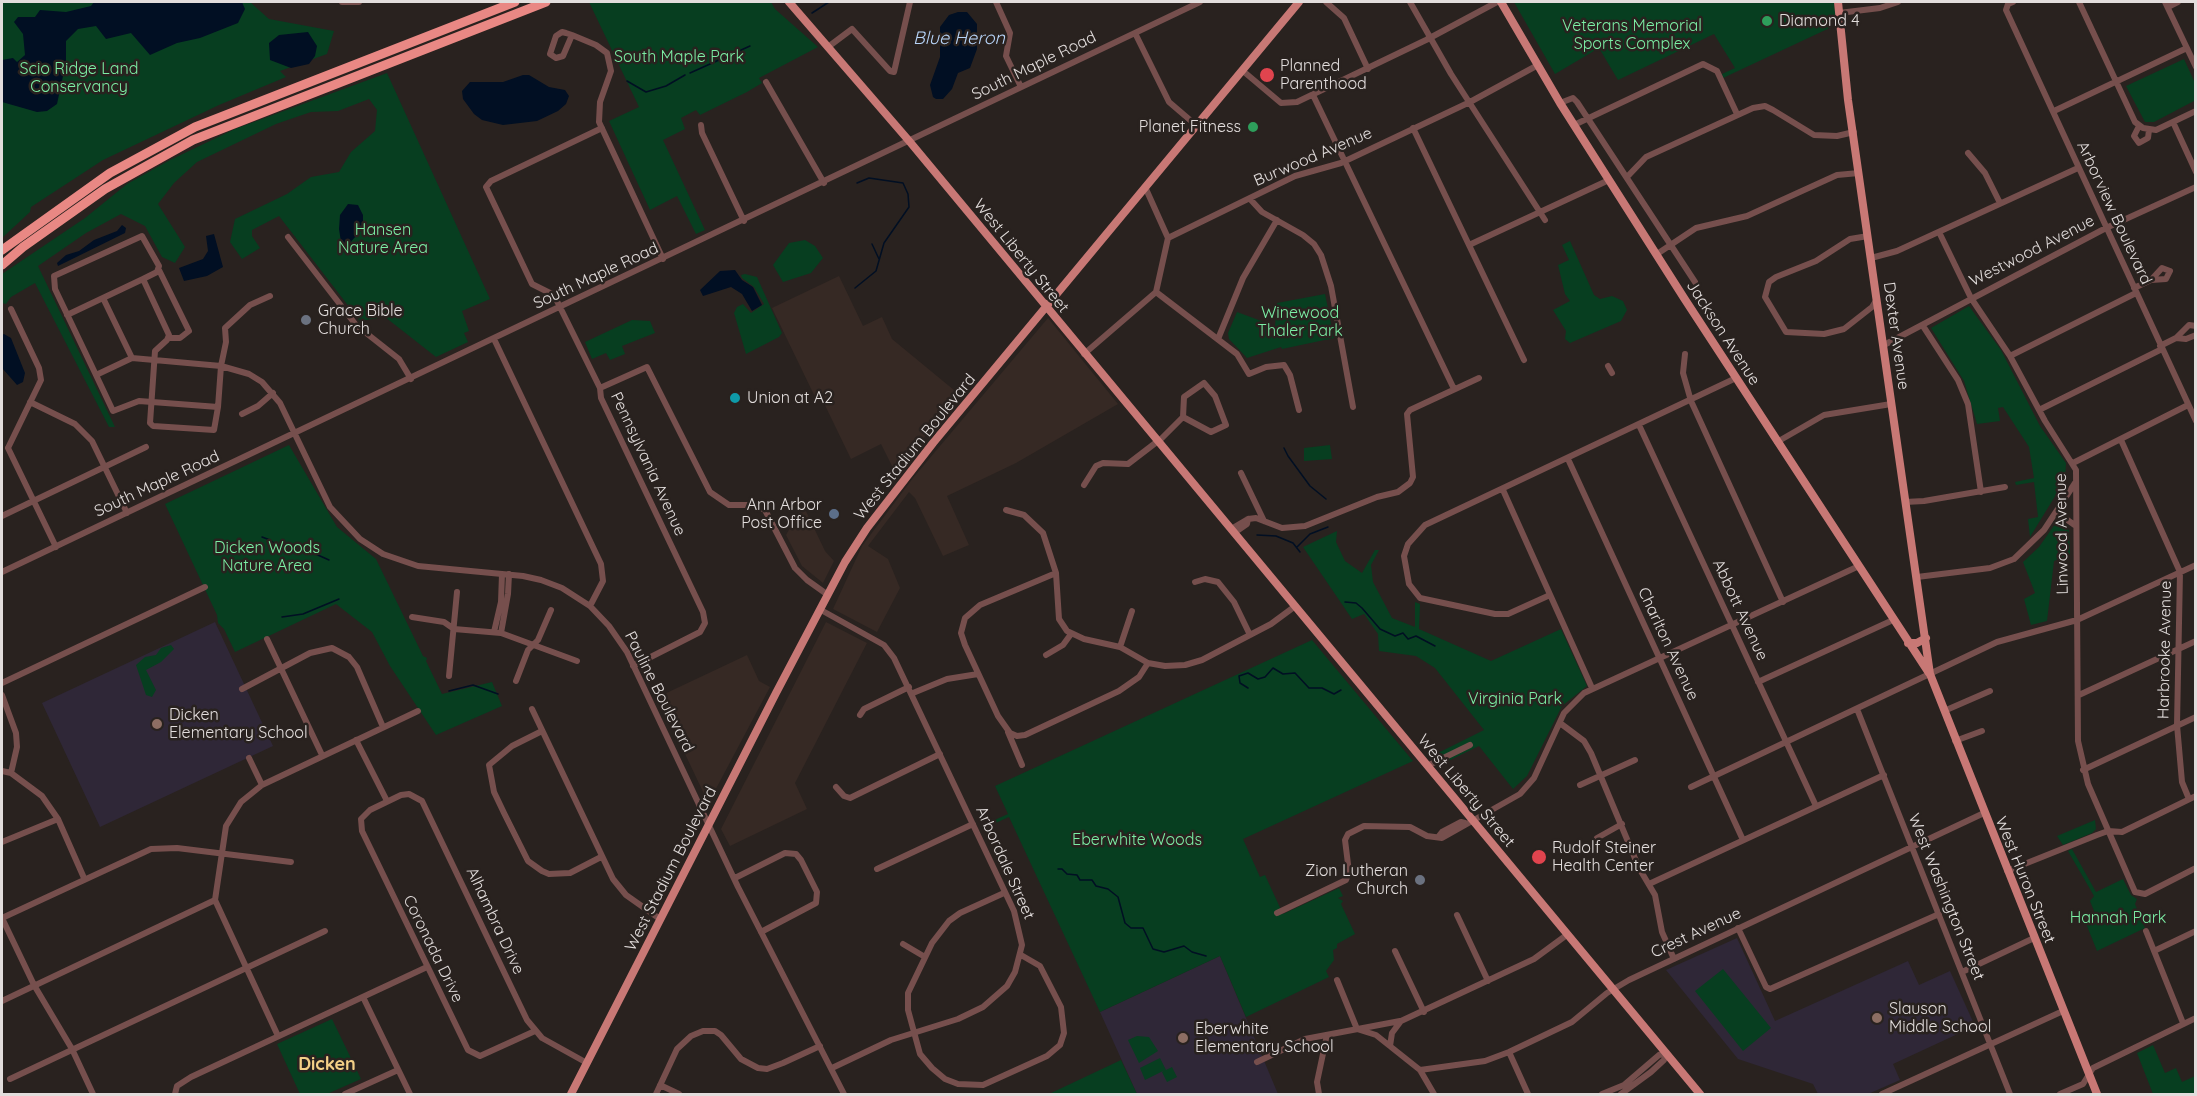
<!DOCTYPE html>
<style>
body{margin:0}
#map{position:relative;width:2197px;height:1096px;overflow:hidden;background:#29221f;font-family:Quicksand,sans-serif}
canvas{display:block}
.frame{position:absolute;inset:0;border:3px solid #e2dddc;pointer-events:none}
</style>
<div id="map">
<canvas width="2197" height="1096"></canvas>
<div class="frame"></div>
</div>
<script>
const c = document.querySelector('canvas').getContext('2d');
c.lineJoin = 'round';
function fill(path, color) {
  c.fillStyle = color;
  c.fill(path, 'evenodd');
}
function poly(rows) {
  const path = new Path2D();
  for (const r of rows) {
    path.moveTo(r[0], r[1]);
    for (let i = 2; i < r.length; i += 2) path.lineTo(r[i], r[i + 1]);
  }
  return path;
}
function trace(path, color, width, dash) {
  c.strokeStyle = color;
  c.lineWidth = width;
  c.lineCap = dash ? 'butt' : 'round';
  c.setLineDash(dash || []);
  c.stroke(path);
}
function label(font, color, halo, rows, align = 'center') {
  c.font = font + ' Quicksand,sans-serif';
  c.lineWidth = 5;
  c.setLineDash([]);
  c.textBaseline = 'middle';
  c.strokeStyle = halo;
  c.fillStyle = color;
  for (const [text, x, y, turn = 0] of rows) {
    c.save();
    c.translate(x, y);
    c.rotate((+turn || 0) * Math.PI / 180);
    c.textAlign = isNaN(turn) ? turn : align;
    if (halo) c.strokeText(text, 0, 0);
    c.fillText(text, 0, 0);
    c.restore();
  }
}
fill(poly([
 [839,276,863,326,882,317,892,339,960,395,895,472,881,444,851,459,821,397,816,399,772,308],
 [1048,318,1118,404,1016,463,947,496,969,545,943,556,915,498,909,492,868,546,888,559,900,588,877,632,833,609,862,546,913,478],
 [803,505,825,551,834,561,823,583,802,566,786,535],
 [826,622,867,643,795,783,807,809,730,846,721,829],
 [747,655,759,681,770,687,710,800,705,796,658,697]
]), '#362924');
fill(poly([
 [215,622,273,746,100,827,42,703],
 [1737,938,1775,1021,1908,961,1919,985,1950,971,1975,1026,1893,1064,1900,1080,1868,1094,1818,1094,1813,1084,1738,1059,1666,970],
 [1220,956,1278,1094,1137,1094,1100,1012]
]), '#2f2737');
fill(poly([
 [2,2,250,2,269,19,334,31,327,54,280,71,286,77,219,105,103,160,31,207,30,212,2,238],
 [589,2,771,2,775,9,818,47,759,78,762,83,747,92,700,115,696,110,681,118,685,129,663,140,705,230,696,234,677,196,650,210,609,121,639,107],
 [1514,2,1834,2,1836,25,1723,78,1722,74,1735,68,1714,34,1618,80,1599,48,1555,74],
 [2184,59,2195,83,2194,101,2154,122,2145,122,2126,86],
 [387,73,490,299,462,311,469,331,464,333,468,342,436,357,385,317,360,321,279,216,252,230,252,236,260,248,242,259,230,242,235,219,287,194,311,177,339,172,351,152,375,131,377,110,369,99,338,111,311,112,276,124,197,162,174,183,158,204,185,247,175,263,162,257,145,226,121,214,86,233,38,266,115,427,109,427,35,283,11,297,6,304,2,303,2,274,85,218,127,184,170,160,235,129],
 [805,240,815,246,823,258,811,273,783,282,773,265,789,243],
 [1570,241,1594,295,1600,299,1612,296,1623,301,1627,310,1621,321,1570,343,1565,339,1566,331,1553,310,1570,301,1565,294,1558,265,1569,260,1562,245],
 [745,274,757,277,782,333,779,337,746,354,734,313,737,307,743,304,751,313,764,304,754,287,742,278,741,275],
 [1325,294,1334,338,1282,349,1281,347,1247,358,1229,339,1228,333,1237,312,1275,326,1277,303],
 [1969,306,2001,350,2040,426,2066,463,2065,480,2030,537,2028,519,2038,517,2034,482,2016,485,2015,482,2034,478,2029,447,2003,407,1998,408,2000,421,1977,424,1964,381,1931,328],
 [632,320,650,321,655,333,622,346,625,354,610,360,606,353,592,359,585,342],
 [289,445,337,527,376,559,423,656,427,658,426,661,442,694,492,682,502,706,436,735,390,666,372,632,336,604,235,652,224,629,218,623,217,615,165,504],
 [1330,445,1332,459,1304,461,1304,448],
 [2059,522,2067,526,2069,531,2070,554,2054,561,2047,621,2031,625,2024,599,2035,593,2023,562,2039,547,2055,524],
 [1337,531,1336,542,1345,561,1362,573,1375,550,1379,550,1371,565,1373,582,1392,618,1415,627,1415,602,1420,604,1419,629,1491,661,1561,629,1587,686,1562,706,1527,776,1513,789,1479,746,1438,766,1430,757,1484,730,1435,668,1416,656,1379,651,1378,634,1364,614,1352,619,1303,547],
 [1312,640,1413,761,1243,839,1260,877,1265,875,1283,914,1339,888,1343,896,1338,898,1343,901,1341,904,1355,934,1337,944,1337,948,1333,950,1334,960,1326,971,1329,977,1246,1017,1220,956,1100,1012,1009,817,982,829,981,826,1008,814,995,786],
 [171,645,174,649,161,662,146,670,156,690,152,697,146,695,136,665,145,657,156,655,161,648],
 [2095,820,2096,829,2092,833,2063,845,2057,836],
 [2072,849,2096,892,2123,879,2131,895,2137,899,2135,904,2145,928,2097,951,2085,921,2096,916,2090,901,2094,896,2068,851],
 [1723,969,1771,1028,1743,1051,1695,991],
 [332,1019,361,1079,327,1094,300,1094,277,1044],
 [1137,1036,1149,1037,1158,1051,1139,1063,1128,1040],
 [2153,1045,2165,1073,2176,1068,2182,1082,2195,1076,2195,1094,2153,1094,2137,1053],
 [1160,1058,1166,1070,1172,1067,1177,1077,1167,1082,1162,1072,1165,1070,1145,1080,1140,1068],
 [1121,1060,1137,1094,1049,1094]
]), '#073e20');
fill(poly([
 [94,2,242,2,245,9,238,23,200,38,177,43,150,55,131,33,106,39,96,26,78,29,66,41,66,62,57,104,47,111,37,112,2,102,2,60,13,58,17,62,25,55,23,34,14,22,18,17,35,17,40,10,66,12,91,6],
 [958,12,967,12,977,24,977,49,970,68,958,73,952,89,943,99,936,99,933,97,930,85,940,57,940,27,949,15],
 [308,32,317,46,315,56,309,64,291,68,270,60,269,43,279,35],
 [523,75,529,75,549,87,565,90,569,96,566,104,558,111,537,121,503,125,482,120,474,114,463,99,462,91,470,82,503,82],
 [348,204,358,205,363,215,363,228,349,244,341,242,339,229,340,215],
 [122,225,126,228,125,233,58,266,57,263,66,255,79,251,94,240,117,231],
 [214,234,223,267,207,276,184,281,179,268,203,259,208,251,206,236],
 [735,270,742,280,753,287,762,305,752,311,742,294,731,287,703,296,700,290,720,271],
 [4,334,11,338,25,373,23,382,17,385,2,368,2,335]
]), '#010f23');
trace(poly([
 [812,13,829,2],
 [690,73,750,46],
 [627,81,646,92,666,86,685,75],
 [872,244,879,259],
 [855,288,876,271,884,243,909,207,908,194,903,183,869,178,857,183],
 [1284,448,1288,456,1310,486,1326,499],
 [1257,535,1276,536,1293,543,1300,552],
 [262,537,270,540,287,553,309,551,329,560],
 [1297,547,1310,534,1328,527],
 [1345,602,1356,603,1362,608,1380,629,1395,636,1403,633,1408,639,1416,636,1435,646],
 [282,617,303,614,339,599],
 [1248,688,1240,683,1239,676,1248,673,1258,679,1265,677,1273,668,1283,674,1295,673,1309,688,1322,688,1334,694,1341,690],
 [449,691,473,685,498,694],
 [1058,869,1062,869,1067,874,1077,875,1080,880,1092,880,1096,886,1108,889,1118,897,1125,923,1131,928,1143,928,1153,949,1164,952,1184,946,1192,952,1206,956]
]), '#010f23', 1.5);
trace(poly([
 [342,2,359,2],
 [996,2,1010,33,1006,56,1021,87],
 [1326,2,1344,18,1368,69],
 [1410,2,1451,74,1545,220],
 [2013,2,2008,4,2006,10,2196,421],
 [2079,2,2135,122,2143,128,2156,130,2196,111],
 [2165,2,2196,67],
 [2168,7,2178,2],
 [1839,13,1880,8,1898,2],
 [1135,33,1169,102,1197,126],
 [572,35,563,56,556,58,550,54,556,36,562,32,566,33,572,35,596,45,607,53,611,71,600,102,599,122,663,259],
 [828,47,852,29,890,71,894,72,910,2],
 [1243,71,1281,103,1297,102,1426,40,1497,2],
 [766,82,824,183],
 [1313,95,1454,389],
 [1560,103,1573,98,1577,102,1695,282],
 [2054,111,2187,48],
 [2173,122,2196,172],
 [701,125,702,133,744,221],
 [1574,125,1703,64,1717,71,1737,114],
 [2139,126,2134,136,2139,143,2148,138,2149,130],
 [602,128,491,181,486,187,532,284,554,295,600,388,601,398,703,612,705,623,700,632,633,666],
 [1413,128,1524,360],
 [1968,153,1985,173,2000,203],
 [1627,177,1646,157,1753,108,1765,106,1773,110,1814,135,1837,136,1854,132],
 [1146,189,1168,238],
 [1250,199,1262,212,1303,235,1314,244,1321,255,1331,286,1353,407],
 [1939,232,1971,298,2010,356,2045,421,2076,470,2078,741,2088,784,2135,892,2145,894,2196,868],
 [1868,236,1850,239,1816,261,1776,277,1769,282,1765,297,1786,332,1824,334,1844,329,1872,307,1877,299],
 [288,237,356,325,399,359,411,379],
 [1469,245,1609,180],
 [1657,254,1696,228,1747,216,1837,175,1859,173],
 [1871,258,1897,251,2078,168],
 [159,270,189,331,180,338,169,338],
 [2134,288,2151,280,2166,279,2170,271,2162,268,2151,280],
 [1156,292,1237,354,1249,374,1266,367,1284,365,1290,375,1299,410],
 [270,296,250,305,225,328,226,342,221,366,218,407,139,401,113,411,96,375,132,358,221,366,249,374,262,382,280,403,330,507,360,539,383,554,418,566,523,576,541,580,562,588,590,606,609,626,627,652,738,887,844,1094],
 [103,298,132,358],
 [67,315,143,279],
 [1923,326,1958,380,1968,404,1981,492],
 [2176,338,2189,325,2196,326],
 [494,339,601,564,603,581,590,606],
 [1218,339,1243,278,1277,220],
 [1884,345,2106,228,2196,187],
 [2160,346,2176,338,2186,339,2196,335],
 [1084,354,1156,292,1168,238,1295,176,1341,163,1470,102,1538,65],
 [1685,354,1683,373,1691,401,1783,602],
 [2010,356,2136,293],
 [1608,366,1612,373],
 [96,375,55,289,54,276,142,236,159,266,157,272,143,279,169,335,167,340,155,351,150,423,153,426,214,430,218,407],
 [600,388,647,367,710,492,729,505,755,505,765,510,795,568,807,580,828,595],
 [30,402,75,424,92,441,127,513],
 [2039,410,2162,349],
 [242,414,258,406,273,393],
 [1639,425,1816,806],
 [2121,440,2180,572,2177,725,2182,782,2189,799],
 [1158,442,1183,417,1184,397,1204,383,1215,396,1226,425,1211,432,1183,417],
 [1777,442,1824,415,1891,404],
 [8,448,41,380,39,368,11,309],
 [8,448,56,547],
 [1568,459,1743,840],
 [2073,463,2188,405],
 [1241,473,1264,521],
 [1084,485,1096,466,1103,463,1128,464,1158,441],
 [1503,490,1592,688],
 [1905,502,1924,501,2005,487],
 [1006,510,1024,515,1043,533,1056,573,1059,619,1067,631,1084,639,1120,647,1148,663,1165,666,1185,665,1202,660,1271,624,1294,607],
 [2056,512,2076,526],
 [2,516,146,447],
 [1248,519,1256,518,1282,528,1305,526,1377,497,1398,492,1410,483,1413,477,1407,414,1410,410,1479,378],
 [1231,529,1248,519,1247,524,1234,533],
 [2,572,1200,2],
 [1056,573,980,605,965,618,961,633,965,645,998,716,1010,733,1017,736,1025,735,1119,691,1139,677,1148,663],
 [1917,577,1990,568,2014,559,2044,530,2075,483],
 [1195,582,1205,579,1218,582,1234,602,1250,635],
 [1550,595,1508,614,1495,614,1420,598,1409,584,1404,556,1408,544,1425,525,1736,378],
 [821,610,884,645,894,658,1014,911,1022,945,1015,972,1007,986,983,1007,958,1019,891,1040,832,1068],
 [412,617,444,622,454,629,501,633,577,661],
 [494,632,501,602,502,574],
 [501,633,508,594,509,574],
 [267,639,322,755],
 [1120,647,1132,611],
 [1046,655,1063,645,1071,634],
 [449,676,457,592],
 [516,681,528,650,538,640,551,610],
 [1758,682,1893,620],
 [2,683,205,587],
 [242,689,310,653,332,648,349,657,357,667,383,727],
 [913,693,947,679,978,674],
 [2,695,16,733,17,747,11,773],
 [2079,695,2196,641],
 [532,709,613,879,626,895,660,919],
 [1857,709,2010,1094],
 [1944,711,1990,691],
 [860,715,864,709,909,687],
 [1560,723,1584,741,1591,753,1639,868,1655,895,1662,932,1674,959],
 [542,731,512,746,489,765,494,792,504,813,528,861,542,871,549,874,570,873,601,857],
 [1008,732,1022,765],
 [356,740,387,801],
 [1955,741,1982,731],
 [249,758,262,785],
 [1427,766,1470,745],
 [2083,770,2196,717],
 [2,771,11,773,42,796,58,819,84,878],
 [1580,785,1635,760],
 [836,787,844,796,850,798,940,754],
 [1691,787,1997,642,2077,620,2196,565],
 [1438,837,1442,832,1461,822,1465,823],
 [1597,838,1622,824],
 [2,842,58,819],
 [877,869,973,824],
 [2007,871,2097,835,2108,831,2122,832,2196,796],
 [735,878,785,853,796,854,801,860,817,892,816,903,761,932],
 [1649,884,1884,775],
 [1004,893,960,913,949,921,932,943,908,993,908,1010,920,1054,932,1068,945,1079,958,1084,983,1085,1047,1056,1060,1045,1064,1033,1061,1007,1040,966,1021,955],
 [1277,913,1346,880,1349,872,1345,840,1348,834,1364,826,1410,827,1427,836,1442,838,1520,794,1534,778,1564,713,1584,693,1859,566],
 [1457,915,1488,981],
 [2,918,151,849,177,848,291,862],
 [2,918,34,985,72,1049,93,1094],
 [1738,928,1766,987,1770,989,1939,914],
 [2146,931,2183,1023],
 [903,944,925,957],
 [1395,951,1424,1012],
 [2154,951,2196,931],
 [1962,972,2034,938],
 [1337,980,1357,1029,1376,1035,1420,1070,1434,1094],
 [363,997,410,1094],
 [2,1001,215,900],
 [535,1031,480,1056,468,1050,362,831,361,819,370,810,401,795,409,794,422,801,527,1020,542,1038,587,1063],
 [278,1036,215,900,226,826,241,802,262,785,418,711],
 [1390,1046,1392,1033,1401,1021,1534,959,1568,934],
 [1509,1052,1528,1094],
 [1257,1062,1305,1039,1400,1021],
 [1420,1070,1485,1061,1509,1052,1572,1022,1607,993,1629,980,1984,813],
 [10,1079,325,931],
 [660,1085,679,1094],
 [175,1094,177,1086,191,1077,427,967],
 [345,1094,398,1070],
 [656,1094,677,1049,691,1036,703,1031,715,1031,721,1035,741,1059,758,1068,767,1069,783,1063,820,1046],
 [1319,1094,1317,1082,1327,1035],
 [1602,1094,1624,1085,1659,1055,1666,1053],
 [1621,1094,1651,1072,1664,1060,1666,1053],
 [1882,1094,2063,1011],
 [2060,1094,2083,1084,2093,1068,2196,1018]
]), '#764f4d', 6);
trace(poly([
 [789,2,910,142,1700,1094],
 [1501,2,1560,103,1684,298,1929,673],
 [1838,2,1848,100,1930,674,2097,1094],
 [1908,643,1917,643,1926,638],
 [571,1094,776,693,845,562,867,528,933,443,1299,2]
]), '#c87875', 8);
trace(poly([
 [2,250,110,173,195,127,515,2],
 [2,265,23,247,105,189,193,140,546,2]
]), '#e98884', 9);
for (const [x, y, r, color] of [
 [1767,21,6,"#2e9e5b"],
 [1267,75,8,"#e0444e"],
 [1253,127,6,"#2e9e5b"],
 [306,320,6,"#6b7280"],
 [735,398,6,"#0f9aa8"],
 [834,514,6,"#5c6f8a"],
 [157,724,6,"#8d6e63"],
 [1539,857,8,"#e0444e"],
 [1420,880,6,"#6b7280"],
 [1877,1018,6,"#8d6e63"],
 [1183,1038,6,"#8d6e63"]
]) {
  const dot = new Path2D();
  dot.arc(x, y, r, 0, 2 * Math.PI);
  c.fillStyle = color;
  c.fill(dot);
  trace(dot, '#29221f', 2);
}
label('16px', '#e2dddc', '#29221f', [
 ["Diamond 4",1779,21],
 ["Planned",1280,66],
 ["Parenthood",1280,84],
 ["Planet Fitness",1241,127,"right"],
 ["Grace Bible",318,311],
 ["Church",318,329],
 ["Union at A2",747,398],
 ["Ann Arbor",822,505,"right"],
 ["Post Office",822,523,"right"],
 ["Dicken",169,715],
 ["Elementary School",169,733],
 ["Rudolf Steiner",1552,848],
 ["Health Center",1552,866],
 ["Zion Lutheran",1408,871,"right"],
 ["Church",1408,889,"right"],
 ["Slauson",1889,1009],
 ["Middle School",1889,1027],
 ["Eberwhite",1195,1029],
 ["Elementary School",1195,1047]
], 'left');
label('16px', '#7cefa5', '#29221f', [
 ["Veterans Memorial",1632,26],
 ["Sports Complex",1632,44],
 ["South Maple Park",679,57],
 ["Scio Ridge Land",79,69],
 ["Conservancy",79,87],
 ["Hansen",383,230],
 ["Nature Area",383,248],
 ["Winewood",1300,313],
 ["Thaler Park",1300,331],
 ["Dicken Woods",267,548],
 ["Nature Area",267,566],
 ["Virginia Park",1515,699],
 ["Eberwhite Woods",1137,840],
 ["Hannah Park",2118,918]
]);
label('16px', '#e2dddc', '#29221f', [
 ["South Maple Road",1034,66,-26],
 ["Burwood Avenue",1313,157,-23],
 ["Arborview Boulevard",2114,213,65],
 ["Westwood Avenue",2032,251,-27],
 ["West Liberty Street",1021,256,51],
 ["South Maple Road",596,276,-25],
 ["Jackson Avenue",1723,333,57],
 ["Dexter Avenue",1896,336,82],
 ["West Stadium Boulevard",915,447,-51],
 ["Pennsylvania Avenue",648,464,65],
 ["South Maple Road",157,484,-25],
 ["Linwood Avenue",2062,534,-91],
 ["Abbott Avenue",1740,610,65],
 ["Charlton Avenue",1668,644,65],
 ["Harbrooke Avenue",2165,650,-89],
 ["Pauline Boulevard",659,692,63],
 ["West Liberty Street",1466,791,50],
 ["Arbordale Street",1005,863,66],
 ["West Stadium Boulevard",671,869,-63],
 ["West Huron Street",2025,880,68],
 ["West Washington Street",1946,897,68],
 ["Alhambra Drive",495,921,65],
 ["Crest Avenue",1696,933,-25],
 ["Coronada Drive",433,949,64]
]);
label('italic 18px', '#b7d4f8', '#29221f', [
 ["Blue Heron",959,39]
]);
label('bold 18px', '#f4d087', '#29221f', [
 ["Dicken",327,1065]
]);
</script>
